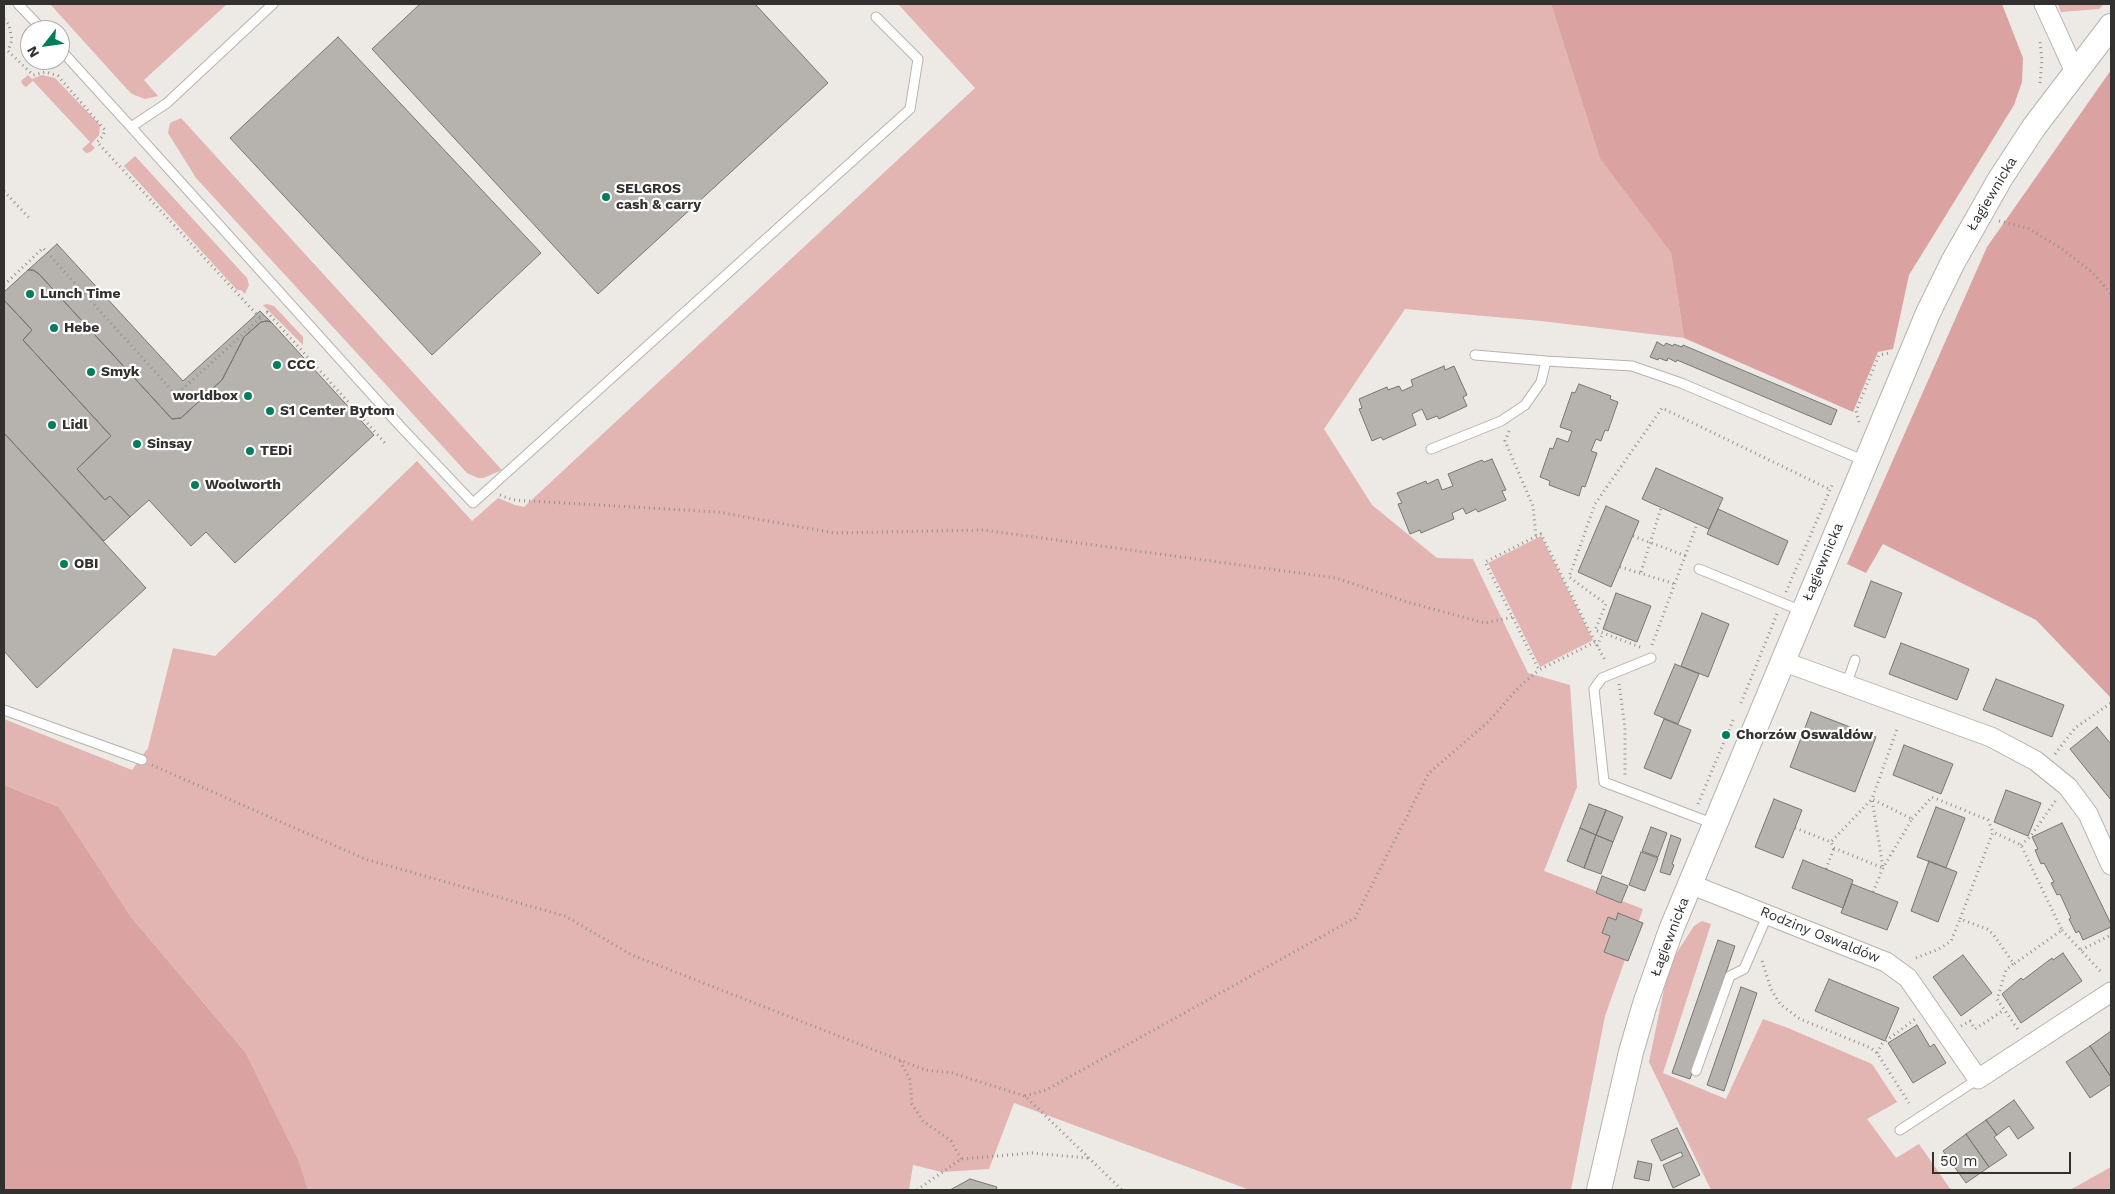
<!DOCTYPE html>
<meta charset="utf-8">
<style>
body{margin:0}
#map{position:relative;width:2115px;height:1194px;overflow:hidden;background:#ede9e5;font-family:"Work Sans",sans-serif}
canvas{display:block}
.frame{position:absolute;inset:0;border:5px solid #333130;pointer-events:none}
.north{position:absolute;left:20px;top:20px;width:50px;height:50px;box-sizing:border-box;background:#fff;border:1px solid #adadac;border-radius:50%;rotate:240deg;font-size:14px;font-weight:700;line-height:20px;text-align:center;color:#333130}
.north::after{content:'';display:block;margin:auto;width:18px;height:22px;background:#027e5d;clip-path:polygon(50% 0,100% 100%,50% 72%,0 100%)}
.scale{position:absolute;left:1932px;top:1152px;width:139px;height:22px;box-sizing:border-box;border:2px solid #333130;border-top:0;padding-left:6px;font-size:15px;line-height:18px;white-space:nowrap;color:#333130;-webkit-text-stroke:4px #fff;paint-order:stroke}
</style>
<div id="map">
<canvas width="2115" height="1194"></canvas>
<div class="frame"></div>
<div class="north">N</div>
<div class="scale">50 m</div>
</div>
<script>
const c = document.querySelector('canvas').getContext('2d');
c.lineJoin = 'round';
function fill(path, color) {
  c.fillStyle = color;
  c.fill(path, 'evenodd');
}
function poly(rows) {
  const path = new Path2D();
  for (const r of rows) {
    path.moveTo(r[0], r[1]);
    for (let i = 2; i < r.length; i += 2) path.lineTo(r[i], r[i + 1]);
  }
  return path;
}
function trace(path, color, width, dash) {
  c.strokeStyle = color;
  c.lineWidth = width;
  c.lineCap = dash ? 'butt' : 'round';
  c.setLineDash(dash || []);
  c.stroke(path);
}
function label(font, color, halo, rows, align = 'center') {
  c.font = font + ' "Work Sans",sans-serif';
  c.lineWidth = 4.5;
  c.setLineDash([]);
  c.textBaseline = 'middle';
  c.strokeStyle = halo;
  c.fillStyle = color;
  for (const [text, x, y, turn = 0] of rows) {
    c.save();
    c.translate(x, y);
    c.rotate((+turn || 0) * Math.PI / 180);
    c.textAlign = isNaN(turn) ? turn : align;
    if (halo) c.strokeText(text, 0, 0);
    c.fillText(text, 0, 0);
    c.restore();
  }
}
fill(poly([
 [50,4,227,4,144,80,158,96,145,99,132,94,126,88],
 [898,4,1551,4,1600,159,1671,253,1684,338,1541,321,1405,309,1324,429,1372,505,1437,558,1473,559,1528,673,1570,685,1577,787,1544,871,1643,909,1605,1016,1571,1190,1250,1190,1014,1103,989,1169,942,1172,913,1165,909,1190,308,1190,299,1161,246,1053,131,917,59,807,4,785,4,719,132,770,148,748,173,648,215,656,417,461,472,521,498,498,515,505,524,507,975,88],
 [2058,4,2104,4,2099,9,2061,12],
 [28,75,32,79,42,75,55,78,100,125,99,135,91,144,95,148,90,152,86,153,82,149,90,142,33,81,26,87,23,85,21,81],
 [181,118,501,469,502,470,483,478,478,478,467,473,196,178,168,133,170,123],
 [135,156,247,278,249,285,245,294,241,290,237,290,124,166],
 [267,304,274,306,303,337,303,345,263,305],
 [1541,536,1593,640,1540,667,1488,563],
 [1702,921,1711,924,1663,1073,1726,1099,1763,1019,1788,1028,1872,1064,1897,1102,1867,1119,1896,1158,1919,1144,1951,1190,1711,1190,1649,1062,1669,965,1694,926],
 [2111,1167,2111,1190,2070,1190]
]), '#e2b4b2');
fill(poly([
 [1551,4,2002,4,2023,58,2022,82,2014,105,1909,275,1893,349,1878,352,1853,412,1684,338,1671,253,1600,159],
 [2111,70,2111,698,2036,620,1883,544,1866,573,1847,564,1987,247],
 [4,785,59,807,131,917,246,1053,299,1161,308,1190,4,1190]
]), '#daa3a1');
const building = poly([
 [420,4,755,4,828,83,598,294,372,49,420,4],
 [338,37,541,253,432,355,230,138,338,37],
 [57,244,183,381,260,311,271,322,267,321,261,322,244,337,222,380,181,418,172,419,39,274,33,270,28,270,57,244],
 [28,270,33,270,39,274,172,419,181,418,222,380,244,337,261,322,267,321,271,322,374,435,235,563,206,532,191,546,149,500,130,517,110,496,105,500,77,469,111,436,23,340,32,330,4,300,4,292,28,270],
 [4,300,32,330,23,340,111,436,77,469,105,500,110,496,130,517,104,541,4,433,4,300],
 [1657,342,1664,346,1666,343,1673,346,1674,344,1682,347,1683,345,1837,410,1831,425,1677,360,1676,362,1668,358,1667,361,1659,358,1658,360,1650,357,1657,342],
 [1444,366,1445,370,1454,366,1467,395,1463,397,1467,406,1439,419,1437,416,1427,420,1422,409,1412,414,1416,425,1383,440,1381,437,1372,441,1359,409,1362,408,1359,399,1387,387,1388,390,1399,386,1402,391,1413,386,1411,380,1444,366],
 [1579,384,1611,396,1610,399,1618,402,1608,431,1605,430,1601,441,1596,439,1591,451,1597,453,1585,487,1582,486,1579,496,1549,485,1550,481,1540,477,1550,448,1553,449,1557,438,1568,442,1572,431,1560,427,1572,392,1575,393,1579,384],
 [4,433,146,588,37,688,4,651,4,433],
 [1492,459,1506,490,1502,491,1506,500,1478,512,1476,509,1466,514,1463,508,1452,513,1454,519,1421,533,1420,530,1410,534,1398,504,1402,503,1397,493,1426,481,1427,484,1438,479,1442,490,1453,486,1448,474,1482,460,1484,462,1492,459],
 [1656,468,1723,498,1709,529,1642,499,1656,468],
 [1606,506,1639,521,1611,587,1578,572,1606,506],
 [1718,509,1788,541,1778,565,1707,534,1718,509],
 [1871,581,1902,593,1885,638,1854,626,1871,581],
 [1616,593,1651,606,1637,642,1603,629,1616,593],
 [1702,613,1729,624,1708,677,1681,666,1702,613],
 [1901,643,1969,669,1957,700,1889,674,1901,643],
 [1675,664,1699,674,1678,724,1654,714,1675,664],
 [1996,679,2064,705,2052,737,1983,710,1996,679],
 [1811,712,1876,737,1855,792,1790,767,1811,712],
 [1664,719,1691,730,1671,779,1644,768,1664,719],
 [2097,727,2111,744,2111,800,2070,749,2097,727],
 [1904,745,1953,764,1941,794,1893,775,1904,745],
 [2006,790,2041,803,2028,836,1994,822,2006,790],
 [1774,799,1802,810,1783,858,1755,847,1774,799],
 [1589,804,1606,810,1596,835,1580,828,1589,804],
 [1936,807,1965,818,1946,868,1917,857,1936,807],
 [1606,810,1623,817,1613,842,1596,835,1606,810],
 [2062,823,2111,924,2111,927,2083,940,2079,931,2076,933,2069,919,2071,918,2060,894,2057,895,2051,883,2054,882,2044,863,2041,864,2035,850,2038,849,2032,837,2062,823],
 [1651,827,1667,833,1658,857,1642,851,1651,827],
 [1580,828,1596,835,1584,868,1567,861,1580,828],
 [1596,835,1613,842,1601,874,1584,868,1596,835],
 [1671,835,1681,839,1672,864,1674,865,1670,875,1660,872,1671,835],
 [1641,852,1658,858,1645,891,1629,885,1641,852],
 [1803,860,1853,880,1843,908,1792,888,1803,860],
 [1929,861,1957,872,1938,922,1911,911,1929,861],
 [1602,876,1628,886,1621,903,1596,893,1602,876],
 [1852,884,1898,902,1887,930,1841,913,1852,884],
 [1618,913,1643,923,1628,961,1604,952,1610,936,1602,933,1608,917,1616,920,1618,913],
 [1718,940,1735,946,1690,1079,1672,1073,1718,940],
 [2063,953,2082,981,2021,1023,2002,994,2021,978,2023,980,2052,958,2053,960,2063,953],
 [1963,955,1992,993,1961,1016,1933,977,1963,955],
 [1829,979,1899,1008,1885,1041,1815,1011,1829,979],
 [1741,987,1757,993,1724,1091,1707,1085,1741,987],
 [1917,1025,1930,1047,1934,1044,1946,1063,1913,1083,1888,1043,1917,1025],
 [2111,1031,2111,1077,2090,1046,2111,1031],
 [2090,1046,2111,1077,2111,1084,2090,1098,2066,1062,2090,1046],
 [2014,1100,2034,1128,2018,1139,2009,1126,1997,1135,1986,1120,2014,1100],
 [1986,1120,1997,1135,1994,1137,2007,1155,1989,1167,1966,1134,1986,1120],
 [1677,1128,1700,1175,1673,1188,1663,1165,1683,1156,1681,1152,1661,1161,1651,1140,1677,1128],
 [1966,1134,1989,1167,1966,1183,1943,1151,1966,1134],
 [1638,1161,1652,1164,1649,1181,1634,1178,1638,1161],
 [970,1179,997,1187,996,1190,950,1190,970,1179]
]);
fill(building, '#b6b3af');
trace(building, '#797672', 1);
const service = poly([
 [18,4,43,30],
 [273,4,167,103,131,127,401,427,473,503,910,109,918,59,876,17],
 [60,49,131,127],
 [1475,355,1546,361],
 [1431,449,1501,421,1525,405,1541,382,1546,361,1632,366,1681,383,1865,461],
 [1699,569,1802,611],
 [1651,658,1602,678,1594,689,1604,782,1714,824],
 [1846,685,1855,660],
 [4,710,142,760],
 [1696,1071,1730,976,1744,969,1768,914],
 [1900,1130,1978,1079]
]);
const minor = poly([
 [2044,4,2075,72],
 [1782,661,1991,737,2036,761,2068,787,2088,814,2111,865],
 [1690,884,1886,962,1908,978,1978,1079,2111,992]
]);
const tertiary = poly([
 [1599,1190,1631,1052,1645,1004,1671,930,1928,313,1953,262,2000,179,2034,127,2111,26]
]);
trace(service, '#b7b3af', 11);
trace(minor, '#b7b3af', 21);
trace(tertiary, '#b7b3af', 26);
trace(poly([
 [4,19,9,25,12,40,8,51,33,75,46,72,58,76,105,130,103,136,97,142,260,318],
 [2040,83,2042,60,2040,42],
 [4,191,31,220],
 [1999,221,2028,228,2062,249,2093,273,2111,294],
 [4,285,43,248,176,395,267,312,385,443],
 [1859,422,1856,411,1879,355,1890,353],
 [1509,431,1505,441,1533,506,1536,537],
 [500,495,513,500,718,512,834,533,983,530,1336,578,1407,602,1485,623,1513,617],
 [1633,536,1686,556],
 [1620,567,1675,584],
 [1641,572,1661,508],
 [1786,592,1833,483],
 [1595,642,1539,670,1485,562,1541,534,1595,642,1606,662],
 [1652,645,1697,524],
 [1597,646,1603,633],
 [1640,647,1595,630,1606,604,1569,577,1595,504,1662,408,1829,489],
 [1619,684,1625,728,1625,775],
 [1741,703,1777,614],
 [2055,754,2075,728,2111,703],
 [152,765,365,859,565,916,632,955,900,1060,925,1070,952,1073,1025,1096,1122,1190],
 [1698,804,1734,718],
 [1912,819,1932,797,1988,820,1993,832,1960,919,1987,929,1993,934,2014,964,2062,930,2021,845,1993,832],
 [1795,828,1831,842,1872,799,1883,868,1834,848,1831,842],
 [2021,845,2030,837,2056,800],
 [1826,869,1834,848],
 [1873,892,1883,868,1912,819,1872,799,1897,729],
 [2062,930,2102,973],
 [2081,950,2111,935],
 [1916,958,1939,949,1951,941,1960,919],
 [1762,961,1771,989,1780,1004,1800,1019,1871,1048,1877,1053,1909,1103],
 [2013,964,2006,970,1997,999,2019,1031],
 [1961,1026,1970,1021,1975,1029,2004,1010],
 [1877,1053,1882,1044,1915,1019],
 [900,1061,910,1080,912,1104,923,1121,951,1141,961,1159],
 [1025,1096,1046,1090,1355,918,1429,773,1488,722,1519,687,1539,670],
 [917,1190,961,1159,1032,1153,1088,1158]
]), '#94918e', 3, [1, 4]);
trace(service, '#fff', 9);
trace(minor, '#fff', 19);
trace(tertiary, '#fff', 24);
for (const [x, y, r, color] of [
 [606,197,5,"#027e5d"],
 [30,294,5,"#027e5d"],
 [54,328,5,"#027e5d"],
 [277,365,5,"#027e5d"],
 [91,372,5,"#027e5d"],
 [248,396,5,"#027e5d"],
 [270,411,5,"#027e5d"],
 [52,425,5,"#027e5d"],
 [137,444,5,"#027e5d"],
 [250,451,5,"#027e5d"],
 [195,485,5,"#027e5d"],
 [64,564,5,"#027e5d"],
 [1726,735,5,"#027e5d"]
]) {
  const dot = new Path2D();
  dot.arc(x, y, r, 0, 2 * Math.PI);
  c.fillStyle = color;
  c.fill(dot);
  trace(dot, '#fff', 2);
}
label('bold 14px', '#333130', '#fff', [
 ["SELGROS",616,189],
 ["cash & carry",616,205],
 ["Lunch Time",40,294],
 ["Hebe",64,328],
 ["CCC",287,365],
 ["Smyk",101,372],
 ["worldbox",238,396,"right"],
 ["S1 Center Bytom",280,411],
 ["Lidl",62,425],
 ["Sinsay",147,444],
 ["TEDi",260,451],
 ["Woolworth",205,485],
 ["OBI",74,564],
 ["Chorzów Oswaldów",1736,735]
], 'left');
label('14px', '#333130', '#fff', [
 ["Łagiewnicka",1992,194,-59],
 ["Łagiewnicka",1823,562,-67],
 ["Rodziny Oswaldów",1820,935,22],
 ["Łagiewnicka",1670,937,-69]
]);
</script>
